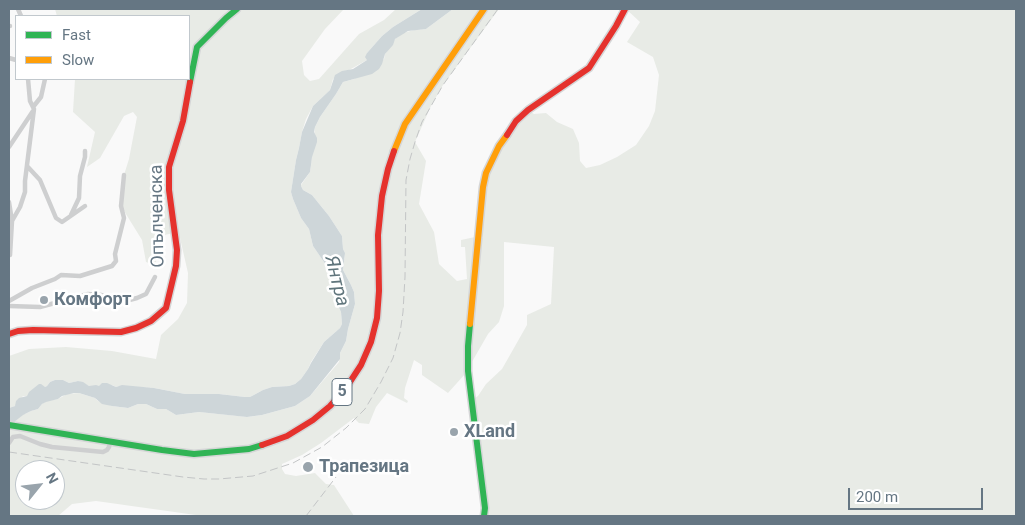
<!DOCTYPE html>
<meta charset="utf-8">
<style>
body{margin:0}
#map{position:relative;width:1025px;height:525px;overflow:hidden;background:#f9f9f9;font-family:Roboto,sans-serif}
canvas{display:block}
.frame{position:absolute;inset:0;border:10px solid #657683;pointer-events:none}
.legend{position:absolute;left:15px;top:15px;width:175px;height:65px;box-sizing:border-box;background:#fff;border:1px solid #c1c8cd;margin:0;padding:6px 9px;list-style:none;font-size:15px;color:#657683}
.legend li{display:flex;align-items:center;gap:10px;height:25px}
.legend b{width:25px;border:1px solid #c1c8cd}
.north{position:absolute;left:15px;top:460px;width:50px;height:50px;box-sizing:border-box;background:#fff;border:1px solid #c1c8cd;border-radius:50%;rotate:61deg;font-size:14px;font-weight:700;line-height:20px;text-align:center;color:#657683}
.north::after{content:'';display:block;margin:auto;width:18px;height:22px;background:#99a4ac;clip-path:polygon(50% 0,100% 100%,50% 72%,0 100%)}
.scale{position:absolute;left:848px;top:488px;width:135px;height:22px;box-sizing:border-box;border:2px solid #657683;border-top:0;padding-left:6px;font-size:15px;line-height:18px;white-space:nowrap;color:#657683;-webkit-text-stroke:4px #fff;paint-order:stroke}
</style>
<div id="map">
<canvas width="1025" height="525"></canvas>
<div class="frame"></div>
<ul class="legend">
<li><b style="height:6px;background:#30b455"></b>Fast</li>
<li><b style="height:6px;background:#ff9f0a"></b>Slow</li>
</ul>
<div class="north">N</div>
<div class="scale">200 m</div>
</div>
<script>
const c = document.querySelector('canvas').getContext('2d');
c.lineJoin = 'round';
function fill(path, color) {
  c.fillStyle = color;
  c.fill(path, 'evenodd');
}
function poly(rows) {
  const path = new Path2D();
  for (const r of rows) {
    path.moveTo(r[0], r[1]);
    for (let i = 2; i < r.length; i += 2) path.lineTo(r[i], r[i + 1]);
  }
  return path;
}
function trace(path, color, width, dash) {
  c.strokeStyle = color;
  c.lineWidth = width;
  c.lineCap = dash ? 'butt' : 'round';
  c.setLineDash(dash || []);
  c.stroke(path);
}
function label(font, color, halo, rows, align = 'center') {
  c.font = font + ' Roboto,sans-serif';
  c.lineWidth = 5;
  c.setLineDash([]);
  c.textBaseline = 'middle';
  c.strokeStyle = halo;
  c.fillStyle = color;
  for (const [text, x, y, turn = 0] of rows) {
    c.save();
    c.translate(x, y);
    c.rotate((+turn || 0) * Math.PI / 180);
    c.textAlign = isNaN(turn) ? turn : align;
    if (halo) c.strokeText(text, 0, 0);
    c.fillText(text, 0, 0);
    c.restore();
  }
}
fill(poly([
 [55,9,344,9,325,29,302,61,304,75,310,81,319,79,359,34,384,20,396,9,422,9,393,27,382,36,367,53,367,60,333,79,330,90,313,106,306,119,302,132,299,148,296,160,291,192,293,199,301,218,309,229,313,246,328,268,330,275,332,289,334,297,341,312,342,324,340,328,324,342,311,362,308,369,301,379,295,384,289,386,272,387,263,390,250,397,245,397,219,394,185,394,154,388,119,386,116,387,112,385,99,387,89,386,78,381,69,383,63,380,55,380,50,382,47,386,27,396,23,396,15,406,9,408,9,356,29,349,66,347,112,351,156,359,161,335,178,319,187,303,188,273,180,238,174,233,164,235,155,265,146,262,142,240,121,206,123,178,129,159,137,117,133,112,124,116,100,158,87,167,95,132,73,112,75,79,189,79,189,16,57,16],
 [453,9,499,9,443,85,431,106,415,142,426,161,419,204,434,232,439,264,457,281,467,279,465,247,461,247,461,240,475,237,483,238,481,219,483,187,490,163,528,110,534,114,546,113,557,122,573,129,579,143,580,161,586,168,600,165,617,157,636,145,649,126,655,111,659,75,653,57,627,42,640,22,626,9,1016,9,1016,516,484,516,472,400,478,396,486,384,502,369,527,325,527,315,551,304,554,247,504,242,504,306,499,322,488,334,465,374,448,393,422,375,422,365,414,360,405,388,404,398,408,401,407,403,387,393,376,407,369,424,359,423,354,418,321,443,302,455,282,464,282,469,285,474,296,476,315,473,326,484,334,485,354,516,203,516,96,501,72,504,58,516,9,516,9,426,23,414,25,414,31,411,38,409,42,404,46,401,58,399,67,394,79,393,95,398,98,401,112,406,128,408,138,404,146,404,157,409,166,409,176,415,199,412,248,417,262,415,295,406,310,396,339,362,340,353,346,341,348,329,355,304,354,292,351,285,343,270,345,253,343,249,342,236,329,216,312,195,303,190,301,186,301,185,310,172,311,165,315,127,320,117,336,94,343,82,354,79,384,59,385,54,395,39,403,33,414,30,426,29],
 [25,470,55,470,55,500,25,500]
]), '#e8ebe6');
fill(poly([
 [422,9,453,9,426,29,408,31,395,39,393,45,385,54,382,64,379,69,372,74,343,82,336,94,320,117,315,127,314,132,317,138,317,142,312,157,311,165,310,172,301,184,301,186,303,190,312,195,329,216,342,236,343,249,345,253,343,270,351,285,354,292,355,304,348,329,346,341,340,353,340,359,310,396,295,406,262,415,247,417,199,412,176,415,166,409,157,409,146,404,138,404,128,408,112,406,102,404,95,398,79,393,74,393,62,396,58,399,46,402,42,404,38,409,31,411,23,415,9,426,9,408,15,406,16,401,19,398,27,396,29,392,39,384,41,384,45,387,47,386,50,382,55,380,63,380,69,383,78,381,83,382,89,386,96,385,99,386,102,383,107,383,116,387,122,385,154,388,185,394,219,394,245,397,250,397,263,390,272,387,289,386,295,384,301,379,308,369,311,363,324,342,340,328,342,324,341,312,334,297,331,289,330,275,328,268,313,246,309,229,301,218,293,199,291,192,296,160,299,148,302,132,313,106,330,90,335,75,342,71,353,69,367,60,365,57,367,53,382,36,393,27]
]), '#ced6d9');
const fast = poly([
 [190,82,197,47,226,18,237,9],
 [470,324,468,346,468,371,485,508,484,516],
 [9,425,162,450,194,454,249,449,262,445]
]);
const slow = poly([
 [394,151,405,124,484,9],
 [470,324,483,187,486,173,499,146,507,135]
]);
const jam = poly([
 [507,135,516,121,528,110,589,68,616,26,625,9],
 [9,334,18,331,33,330,121,332,136,328,151,321,166,308,176,266,177,250,169,190,169,167,183,121,190,82],
 [262,445,287,436,313,420,330,406,346,388,361,365,371,342,377,318,379,291,378,235,382,196,388,169,394,151]
]);
trace(fast, '#d5d6d7', 9);
trace(slow, '#d5d6d7', 9);
trace(jam, '#d5d6d7', 9);
trace(poly([
 [18,9,21,16],
 [9,26,10,26],
 [9,58,16,60],
 [33,107,41,97,45,79],
 [9,147,33,111],
 [27,166,40,180,56,218,62,222,85,206],
 [9,202,12,221,10,255],
 [71,215,79,198,80,176,85,157,85,151],
 [12,221,20,207,25,192,25,181,34,109,30,101,28,79],
 [9,301,32,288,55,279,61,275,80,276,112,266,116,261,115,254,124,218,121,206,124,175],
 [9,306,40,307,88,294,101,295,122,302,137,298,146,294,155,277],
 [9,443,13,437,20,436,40,444,52,447,103,452,107,450,109,447,110,442]
]), '#cecfd0', 4.5);
trace(fast, '#30b455', 6);
trace(slow, '#ff9f0a', 6);
trace(jam, '#e5322d', 6);
trace(poly([
 [9,452,183,477,204,479,219,479,253,476,293,463,322,447,346,428,365,409,381,382,393,358,400,333,403,312,405,277,406,180,410,159,415,142,422,122,443,85,498,9],
 [306,516,336,477]
]), '#c3c5c6', 1, [8, 4]);
for (const [x, y, r, color] of [
 [44,300,5,"#99a4ac"],
 [454,432,5,"#99a4ac"],
 [308,467,6,"#99a4ac"]
]) {
  const dot = new Path2D();
  dot.arc(x, y, r, 0, 2 * Math.PI);
  c.fillStyle = color;
  c.fill(dot);
  trace(dot, '#fff', 2);
}
for (const [x, y, w] of [
 [342,392,20]
]) {
  const box = new Path2D();
  box.roundRect(x - w / 2, y - 13.5, w, 27, 4);
  c.fillStyle = '#fff';
  c.fill(box);
  trace(box, '#657683', 1);
}
label('bold 16px', '#657683', null, [
 ["5",342,392]
]);
label('18px', '#657683', '#fff', [
 ["Опълченска",158,216,-91]
]);
label('bold 18px', '#657683', '#fff', [
 ["Комфорт",54,300],
 ["XLand",464,432],
 ["Трапезица",319,467]
], 'left');
label('italic 19px', '#60757c', '#fff', [
 ["Янтра",336,281,76]
]);
</script>
